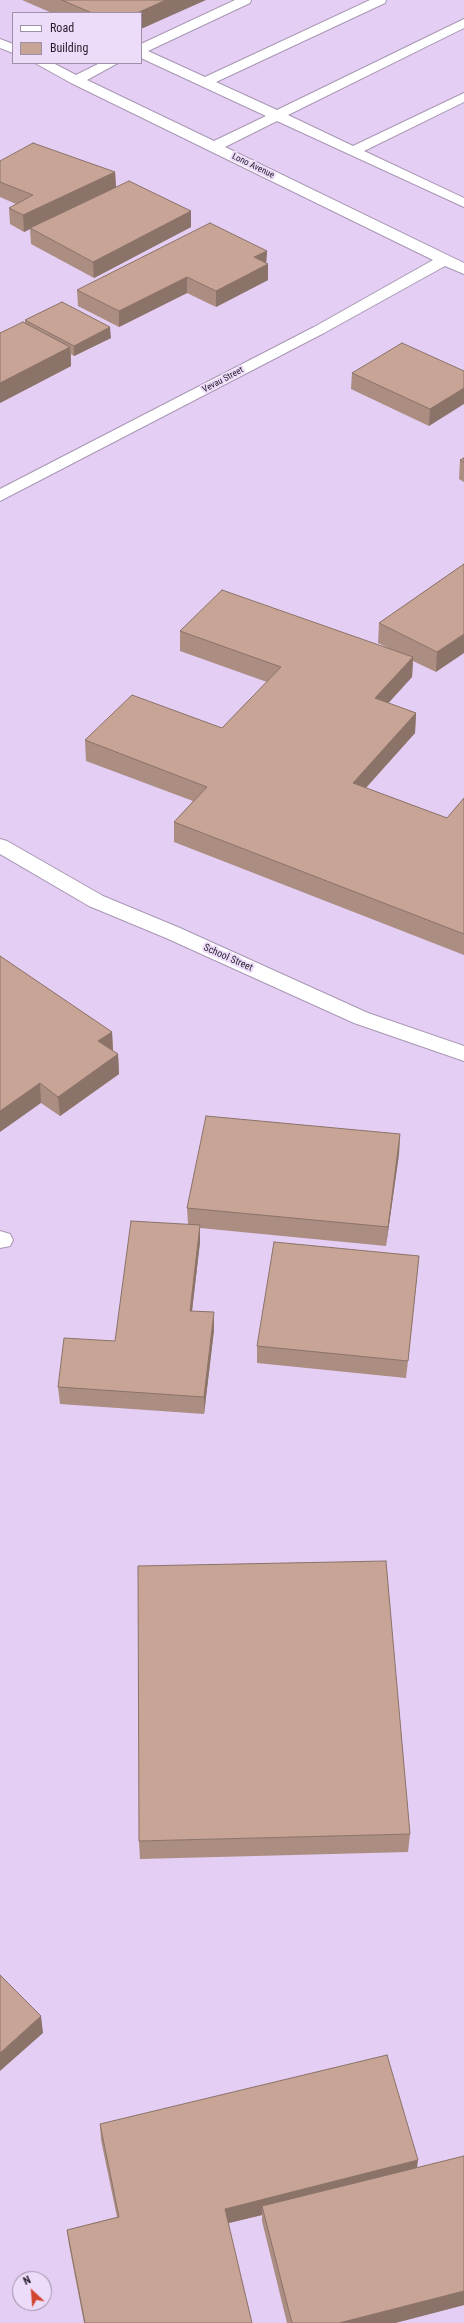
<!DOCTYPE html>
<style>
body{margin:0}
#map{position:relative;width:464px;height:2323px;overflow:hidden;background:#eddbfa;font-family:"Roboto Condensed",sans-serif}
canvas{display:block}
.legend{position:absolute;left:12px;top:12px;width:130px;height:52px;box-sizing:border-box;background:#eddbfa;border:1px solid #9d8fa6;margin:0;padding:5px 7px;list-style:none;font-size:12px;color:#241d29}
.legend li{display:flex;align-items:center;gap:8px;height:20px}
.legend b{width:20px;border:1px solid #9d8fa6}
.north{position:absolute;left:12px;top:2271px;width:40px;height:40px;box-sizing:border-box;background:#eddbfa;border:1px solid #9d8fa6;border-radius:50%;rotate:334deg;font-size:11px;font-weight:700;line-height:16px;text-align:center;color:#241d29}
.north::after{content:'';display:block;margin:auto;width:14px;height:18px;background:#d2462f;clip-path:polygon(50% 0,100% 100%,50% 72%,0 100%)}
</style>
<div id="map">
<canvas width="464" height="2323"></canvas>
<ul class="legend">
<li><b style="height:5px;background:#fff"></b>Road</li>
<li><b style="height:11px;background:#c7a496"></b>Building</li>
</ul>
<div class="north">N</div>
</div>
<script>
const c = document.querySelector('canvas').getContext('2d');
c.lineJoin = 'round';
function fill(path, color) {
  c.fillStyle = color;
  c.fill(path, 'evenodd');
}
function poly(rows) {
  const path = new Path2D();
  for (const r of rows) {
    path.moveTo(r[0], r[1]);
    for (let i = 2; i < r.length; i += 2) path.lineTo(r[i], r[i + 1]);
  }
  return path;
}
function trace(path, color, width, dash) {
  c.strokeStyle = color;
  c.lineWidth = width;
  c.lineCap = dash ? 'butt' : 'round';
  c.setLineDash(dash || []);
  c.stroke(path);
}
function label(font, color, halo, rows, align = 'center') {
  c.font = font + ' "Roboto Condensed",sans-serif';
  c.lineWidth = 4;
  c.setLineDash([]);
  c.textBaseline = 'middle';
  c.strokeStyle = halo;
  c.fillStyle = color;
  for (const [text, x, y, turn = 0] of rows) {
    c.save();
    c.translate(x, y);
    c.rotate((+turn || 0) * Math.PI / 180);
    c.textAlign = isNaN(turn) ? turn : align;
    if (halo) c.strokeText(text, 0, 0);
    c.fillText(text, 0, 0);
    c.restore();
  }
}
fill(poly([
 [0,0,464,0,464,2323,0,2323],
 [13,13,141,13,141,63,13,63],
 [20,2279,44,2279,44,2303,20,2303]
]), '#e4cef4');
const minor = poly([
 [235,0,251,0,250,3,148,51,205,77,370,0,386,0,385,3,216,82,277,110,464,19,464,28,288,115,353,146,464,93,464,102,364,151,464,198,464,207,277,121,225,147,464,263,464,274,445,266,324,333,0,501,0,489,314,327,433,260,71,83,35,63,53,63,76,75,100,63,118,63,87,80,214,141,266,116,141,58,141,44,235,0],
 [0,39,13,44,13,53,0,48,0,39],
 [0,839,7,841,103,896,180,928,368,1013,464,1046,464,1061,354,1023,166,938,89,906,0,854,0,839],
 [0,1231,10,1234,13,1240,10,1246,0,1248,0,1231]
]);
trace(minor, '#a897b4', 2);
fill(minor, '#fff');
fill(poly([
 [22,0,206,0,141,13,52,13],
 [0,161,115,172,116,187,191,211,191,227,94,278,31,244,30,229,24,232,10,224,9,208,16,204,0,197],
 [267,251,266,263,268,280,216,307,187,293,119,327,78,306,77,290],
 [25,320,111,338,74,356,71,354,71,366,0,403,0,333,25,323],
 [464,371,429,426,351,389,352,373],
 [464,458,464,482,459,479,460,460],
 [464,564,436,672,413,661,412,677,388,703,416,713,415,733,366,788,447,818,464,798,464,955,174,842,174,822,193,801,86,761,85,740,222,728,267,682,180,651,180,631,392,650,378,643,379,623],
 [0,956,112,1032,113,1051,118,1054,119,1074,60,1116,41,1103],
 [400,1134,399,1154,386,1246,200,1228,200,1242,192,1311,214,1330,204,1414,60,1404,58,1387,115,1341,188,1224,187,1208],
 [419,1256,406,1378,257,1363,257,1346],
 [410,1834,408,1852,140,1859,139,1841],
 [100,2124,417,2168,464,2305,395,2323,287,2323,262,2221,262,2215,228,2223,252,2323,84,2323,69,2245,67,2230,117,2217,101,2140]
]), '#ab8d81');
fill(poly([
 [166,0,206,0,141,29,141,13,137,13],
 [115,172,116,188,30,228,30,229,24,232,23,215],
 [191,211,191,227,94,278,93,262],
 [267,251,266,265,268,264,268,280,216,307,216,291,254,257],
 [187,277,187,293,119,327,119,311],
 [110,327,111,338,74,356,74,346],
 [70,347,71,366,0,403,0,383],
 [464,388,464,404,429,426,430,409],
 [464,634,464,653,436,672,437,652],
 [413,657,412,677,374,719,375,698],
 [416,713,415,733,352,803,353,783],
 [112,1032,113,1052,98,1041],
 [118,1054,119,1074,60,1116,58,1097],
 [40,1083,41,1103,0,1132,0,1111],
 [400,1134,399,1154,386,1246,388,1227],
 [200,1225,200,1242,190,1328,190,1311],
 [419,1256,417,1274,406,1378,408,1361],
 [214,1312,214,1330,204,1414,204,1397],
 [41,2016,43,2033,0,2071,0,2053],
 [418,2160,416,2176,262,2206,262,2215,225,2224,225,2209],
 [464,2291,464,2305,395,2323,339,2323]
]), '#8b7369');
const building = poly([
 [62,0,166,0,137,13,92,13,62,0],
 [33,143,115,172,23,215,9,208,33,195,0,182,0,161,33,143],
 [129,181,191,211,93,262,30,228,129,181],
 [210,223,267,251,254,257,268,264,216,291,187,277,119,311,77,290,210,223],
 [62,302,110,327,74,346,25,320,62,302],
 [23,322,70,347,0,383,0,333,23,322],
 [402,343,464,371,464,388,430,409,352,373,402,343],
 [464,458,464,462,460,460,464,458],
 [464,564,464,634,437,652,379,623,464,564],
 [222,590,413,657,375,698,416,713,353,783,447,818,464,798,464,934,174,822,207,787,85,740,132,695,222,728,281,667,180,631,222,590],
 [0,956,112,1032,98,1041,118,1054,58,1097,40,1083,0,1111,0,956],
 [206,1116,400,1134,388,1227,187,1208,206,1116],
 [131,1221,200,1225,190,1311,214,1312,204,1397,58,1387,64,1338,115,1341,131,1221],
 [274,1242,419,1256,408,1361,257,1346,274,1242],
 [386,1561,410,1834,139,1841,138,1566,386,1561],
 [0,1975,41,2016,0,2053,0,1975],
 [387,2055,418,2160,225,2209,252,2323,85,2323,67,2230,119,2217,100,2124,387,2055],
 [464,2156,464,2291,339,2323,292,2323,262,2206,464,2156]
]);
fill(building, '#c7a496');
trace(building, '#8b7369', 1);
label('9px', '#241d29', '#eddbfa', [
 ["Lono Avenue",253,166,26],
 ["Vevau Street",223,380,-28]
]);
label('10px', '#241d29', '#eddbfa', [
 ["School Street",228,958,24]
]);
</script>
